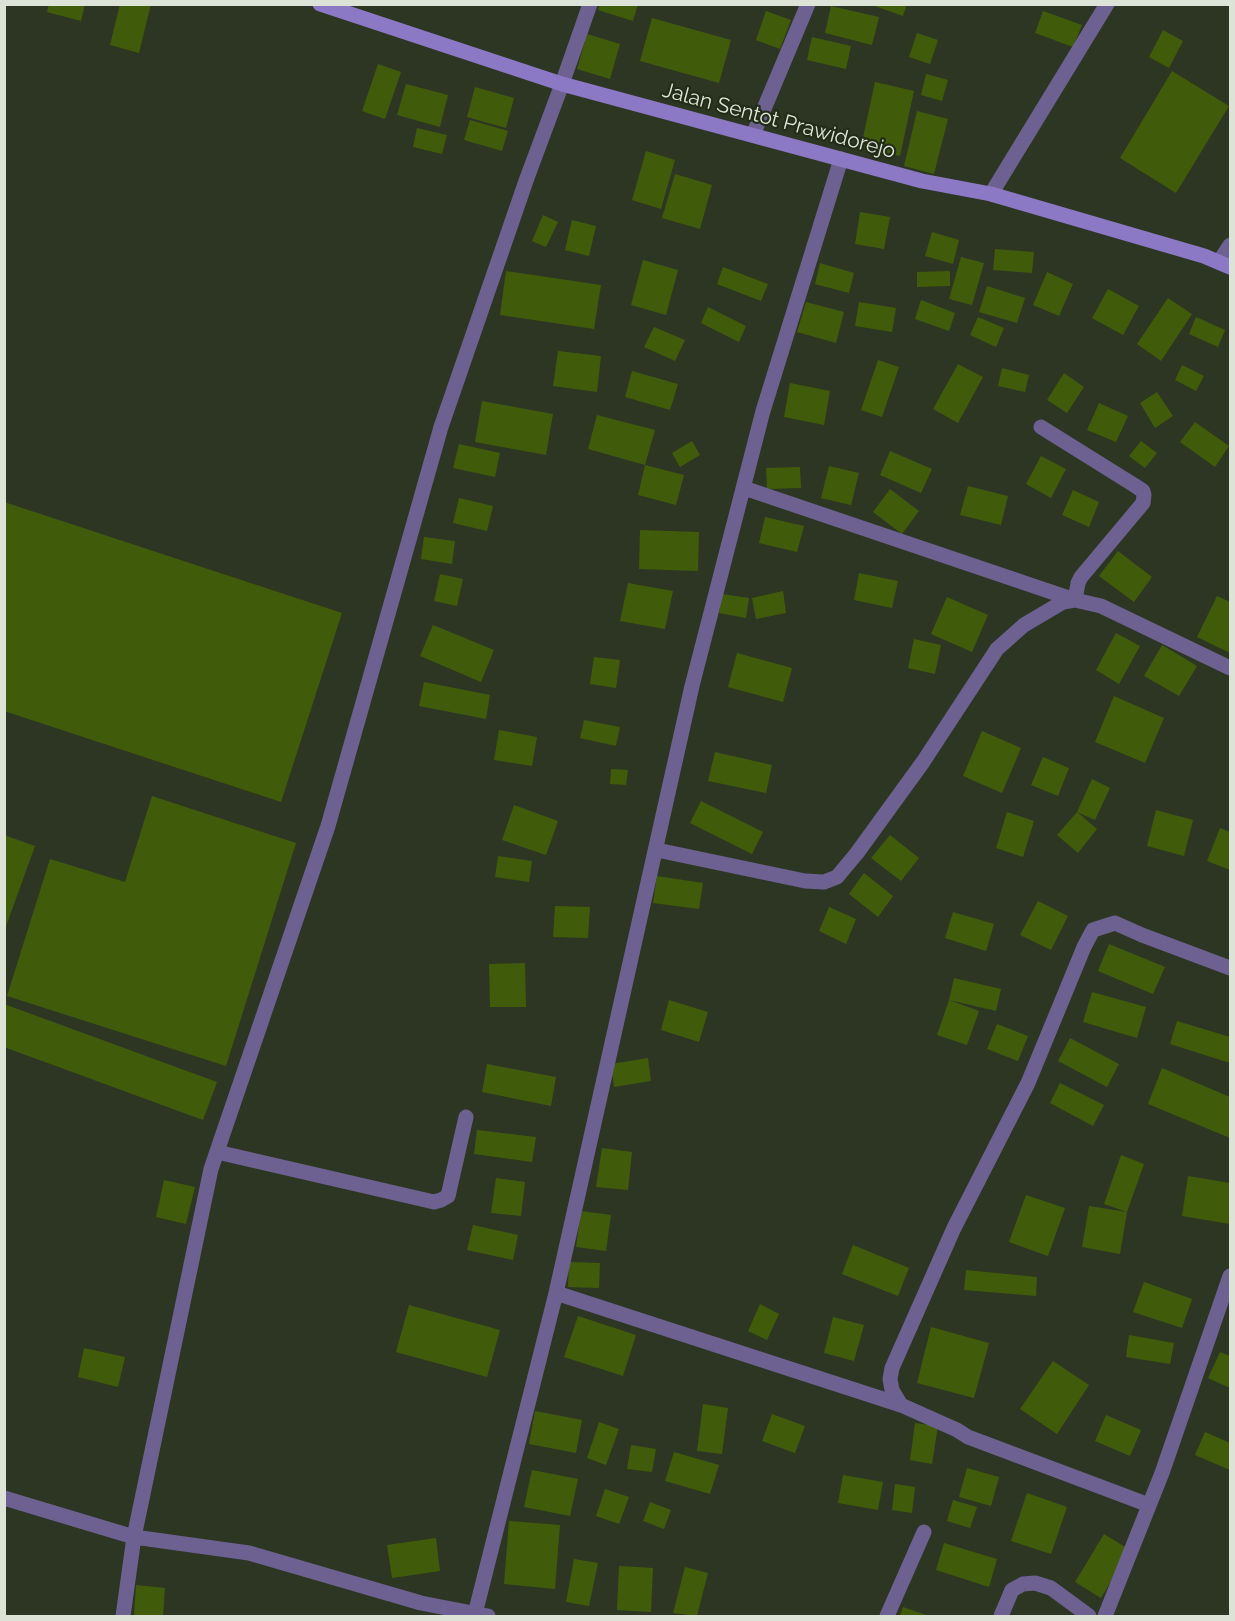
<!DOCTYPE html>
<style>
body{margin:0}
#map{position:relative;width:1235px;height:1621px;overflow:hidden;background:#2d3622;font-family:Raleway,sans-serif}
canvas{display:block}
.frame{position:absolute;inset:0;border:6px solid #dde4d7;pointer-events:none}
</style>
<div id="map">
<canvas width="1235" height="1621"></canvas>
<div class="frame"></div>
</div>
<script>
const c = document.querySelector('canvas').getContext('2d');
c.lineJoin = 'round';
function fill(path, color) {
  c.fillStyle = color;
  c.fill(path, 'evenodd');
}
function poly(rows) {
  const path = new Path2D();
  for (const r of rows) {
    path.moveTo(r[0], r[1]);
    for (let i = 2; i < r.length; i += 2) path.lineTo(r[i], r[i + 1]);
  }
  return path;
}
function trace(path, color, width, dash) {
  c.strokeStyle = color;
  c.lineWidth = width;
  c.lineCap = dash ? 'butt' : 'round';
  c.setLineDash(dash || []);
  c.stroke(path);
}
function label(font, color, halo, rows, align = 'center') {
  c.font = font + ' Raleway,sans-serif';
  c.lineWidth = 4.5;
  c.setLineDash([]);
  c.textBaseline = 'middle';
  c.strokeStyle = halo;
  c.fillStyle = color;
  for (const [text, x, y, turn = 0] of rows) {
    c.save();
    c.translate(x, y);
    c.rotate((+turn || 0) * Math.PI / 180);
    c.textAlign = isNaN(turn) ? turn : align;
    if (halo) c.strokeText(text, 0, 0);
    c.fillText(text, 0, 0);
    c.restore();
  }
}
fill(poly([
 [49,4,85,4,81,21,47,12],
 [120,4,151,4,139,53,110,45],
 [600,4,638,4,633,21,598,10],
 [869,4,907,4,903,16],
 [831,6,879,17,872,45,825,33],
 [766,11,791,20,780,49,756,40],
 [1043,11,1082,25,1073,47,1035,33],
 [652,18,731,40,719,83,640,61],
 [1163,30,1183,41,1169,68,1149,57],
 [917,33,938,40,930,64,909,57],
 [587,34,620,44,610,79,577,69],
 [812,37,851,46,846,69,807,60],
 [378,64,401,72,385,119,362,111],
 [1172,71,1229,106,1176,193,1120,158],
 [926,74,948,80,942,101,921,95],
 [875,82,914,91,900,156,861,147],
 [406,84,448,95,440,127,397,115],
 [475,87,514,98,506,128,467,117],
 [917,111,948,119,934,174,904,166],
 [470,120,508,131,502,151,464,140],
 [417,128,447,135,442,154,413,147],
 [646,151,675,160,661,209,632,200],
 [675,174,712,185,700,229,662,218],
 [860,212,890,217,884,249,855,244],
 [543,215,558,222,546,247,532,241],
 [572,220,596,226,589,256,565,250],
 [932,232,959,240,953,264,925,256],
 [995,249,1034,252,1032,273,993,270],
 [961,257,984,263,972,305,949,299],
 [643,260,678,270,666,315,631,305],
 [820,263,854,273,849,293,815,284],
 [723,267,768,284,761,301,717,284],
 [506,271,601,285,594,329,500,315],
 [950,271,950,286,917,287,917,272],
 [1047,272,1073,284,1059,316,1033,305],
 [987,286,1025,298,1017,323,979,312],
 [1108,289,1139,306,1123,335,1092,318],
 [1168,298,1192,314,1161,361,1137,344],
 [921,300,955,313,949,331,915,319],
 [806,302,844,312,836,343,797,332],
 [859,302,896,308,892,332,855,326],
 [708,307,746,326,739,342,701,323],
 [978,317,1004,328,996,347,970,335],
 [1196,317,1225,330,1218,347,1189,334],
 [654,327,685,340,675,361,644,347],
 [558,351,601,356,597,392,553,386],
 [878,360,899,367,882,417,861,410],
 [958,364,983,377,958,423,933,409],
 [1182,365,1204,376,1196,391,1175,380],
 [1002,368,1029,375,1025,392,998,386],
 [632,371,678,384,670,410,625,397],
 [1064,373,1084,387,1067,413,1047,400],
 [790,383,830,391,824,425,784,417],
 [1157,392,1173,416,1155,428,1140,403],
 [482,401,553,414,546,455,475,442],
 [1099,403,1128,416,1116,442,1087,430],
 [597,415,655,430,645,465,588,449],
 [1195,422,1229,446,1215,467,1180,442],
 [692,441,700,455,680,467,672,453],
 [1141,441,1157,453,1145,468,1129,456],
 [459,444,500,453,495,477,453,468],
 [890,451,932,469,921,493,880,475],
 [1041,456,1066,469,1051,498,1026,484],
 [645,465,684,475,676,505,638,495],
 [829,466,859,473,851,505,821,498],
 [800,467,801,488,767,489,766,468],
 [968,486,1008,496,1001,525,960,515],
 [890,489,919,511,902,534,873,512],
 [1073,490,1099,502,1089,527,1062,515],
 [459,498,493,506,487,531,453,523],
 [4,502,342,613,281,802,4,711],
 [765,517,804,526,797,552,759,543],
 [640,530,699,532,698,571,639,569],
 [424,537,455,541,452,564,421,559],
 [1118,551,1152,577,1134,602,1099,576],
 [859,573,898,581,892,608,854,600],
 [440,574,463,579,457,606,434,601],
 [628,583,673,591,665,629,620,621],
 [783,591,786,613,756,619,752,598],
 [722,594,749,598,746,618,719,613],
 [1217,596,1230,602,1230,653,1197,637],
 [947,597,988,615,972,652,931,634],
 [433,625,494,650,481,682,420,656],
 [1116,633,1140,646,1119,684,1096,670],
 [914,639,941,645,935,674,908,668],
 [1162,645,1197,666,1179,696,1144,676],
 [737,653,792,668,783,702,728,687],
 [594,657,620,660,616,688,590,684],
 [424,682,490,695,486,719,419,706],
 [1114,696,1164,718,1145,763,1095,742],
 [584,720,620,727,616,746,580,738],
 [499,730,537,737,532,766,494,760],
 [982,731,1021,748,1002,793,963,776],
 [715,752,772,765,766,793,708,781],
 [1043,757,1069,768,1058,796,1031,785],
 [611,769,628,770,626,785,610,784],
 [1092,779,1110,788,1095,820,1077,812,1097,829,1078,853,1057,835,1077,812],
 [152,796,296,843,226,1066,7,996,50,859,125,882],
 [701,801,763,832,752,854,690,823],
 [514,805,558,821,546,855,502,840],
 [1156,810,1193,820,1184,856,1147,846],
 [1007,812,1034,821,1023,857,996,848],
 [1220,828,1230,832,1230,870,1207,861],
 [4,835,35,846,5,929,4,929],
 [890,835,919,858,901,881,871,858],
 [498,856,532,861,529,882,495,877],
 [864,873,893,896,878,917,849,894],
 [657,876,703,883,699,909,653,903],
 [1038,901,1068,916,1051,950,1020,935],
 [555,906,590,907,588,938,553,937],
 [829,907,856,919,846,944,819,931],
 [953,912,994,924,986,951,945,938],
 [1109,944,1165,967,1153,994,1098,971],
 [525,963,526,1007,490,1007,489,964],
 [954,978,1001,989,996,1011,949,1000,979,1011,967,1045,937,1035,949,1000],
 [1092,992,1146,1007,1137,1038,1083,1022],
 [669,1000,708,1012,699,1042,661,1030],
 [4,1004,217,1082,203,1120,4,1047],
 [1177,1021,1230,1037,1230,1063,1170,1044],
 [997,1024,1028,1036,1018,1061,987,1049],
 [1070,1038,1119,1064,1107,1087,1058,1061],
 [648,1058,651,1081,614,1087,611,1064],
 [487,1064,556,1077,551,1106,482,1092],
 [1162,1068,1230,1097,1230,1138,1148,1104],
 [1060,1083,1104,1105,1093,1126,1050,1103],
 [477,1130,536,1137,532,1162,474,1154],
 [602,1148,632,1152,628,1190,596,1187],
 [1121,1155,1144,1164,1127,1212,1104,1204],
 [1188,1176,1230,1183,1230,1224,1182,1216],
 [496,1178,525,1182,521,1216,491,1213],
 [164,1180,195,1187,186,1224,156,1217],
 [1026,1195,1065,1208,1048,1256,1009,1242],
 [1089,1206,1127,1212,1120,1254,1082,1247],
 [581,1211,611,1215,606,1251,576,1247],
 [473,1225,518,1235,513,1260,467,1250],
 [853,1245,909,1268,898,1296,842,1274],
 [569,1262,600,1263,599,1288,568,1287],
 [966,1270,1037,1277,1036,1296,964,1290],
 [1144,1282,1192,1299,1182,1328,1133,1312],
 [760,1304,779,1314,767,1340,748,1331],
 [409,1305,500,1330,487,1377,396,1352],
 [578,1316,636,1335,623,1376,564,1357],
 [833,1317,864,1325,854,1361,824,1353],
 [931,1327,989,1343,974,1398,917,1383],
 [1129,1335,1174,1343,1170,1364,1126,1357],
 [84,1348,125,1357,118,1387,78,1377],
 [1220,1352,1230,1356,1230,1388,1208,1378],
 [1053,1361,1089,1385,1057,1434,1020,1409],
 [703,1404,728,1408,722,1454,697,1451],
 [535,1411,582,1420,576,1453,529,1444],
 [772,1414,805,1426,795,1453,762,1441],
 [1106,1415,1141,1430,1130,1456,1095,1441],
 [599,1422,619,1429,606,1465,587,1458],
 [915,1423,938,1426,932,1464,910,1460],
 [1205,1432,1230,1443,1230,1470,1195,1455],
 [631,1445,656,1449,652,1472,627,1469],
 [674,1452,719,1465,710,1494,665,1481],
 [967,1468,999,1477,991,1506,959,1497],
 [532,1470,578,1479,570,1516,524,1507],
 [843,1475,883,1482,878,1510,838,1503],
 [895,1484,915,1487,912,1513,892,1510],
 [605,1489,629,1497,619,1524,596,1516],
 [1027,1493,1067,1507,1051,1554,1011,1541],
 [953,1500,977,1507,970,1528,947,1521],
 [650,1502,671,1510,664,1529,643,1521],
 [509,1521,560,1525,555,1589,504,1584],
 [1104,1534,1130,1550,1101,1598,1075,1582],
 [436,1538,440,1571,392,1578,387,1545],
 [944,1543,997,1559,989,1587,936,1570],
 [574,1559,598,1563,589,1606,566,1602],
 [619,1566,653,1568,651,1612,617,1610],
 [685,1567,708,1573,697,1616,673,1613],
 [136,1585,165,1588,163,1616,134,1616],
 [903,1607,929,1616,900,1616]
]), '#405c0b');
trace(poly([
 [753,135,808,4],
 [991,194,1107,4],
 [1219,262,1230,245],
 [744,488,1075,600,1078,583,1081,577,1143,503,1144,495,1143,491,1134,485,1041,427],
 [657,850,805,881,824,882,837,877,857,853,923,762,997,649,1024,625,1063,602,1075,600,1101,606,1230,668],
 [217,1152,434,1202,441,1200,448,1196,466,1117],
 [556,1293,901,1405],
 [4,1498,134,1537,249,1553,421,1603,488,1616],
 [1149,1505,968,1437,957,1430,901,1405,892,1390,890,1379,892,1368,954,1228,1028,1083,1084,947,1093,930,1115,923,1142,935,1230,968],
 [475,1614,556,1293,692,686,763,411,841,159],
 [123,1616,134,1537,211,1169,328,826,441,427,527,178,562,84,590,4],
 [887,1616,924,1532],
 [1001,1616,1012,1590,1023,1584,1035,1583,1051,1588,1089,1616],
 [1105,1616,1162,1473,1230,1276]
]), '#6c6191', 15);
trace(poly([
 [320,4,562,84,922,181,991,194,1204,256,1230,267]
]), '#8c79c5', 15);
label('21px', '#dde4d7', '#232c18', [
 ["Jalan Sentot Prawidorejo",779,121,15]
]);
</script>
